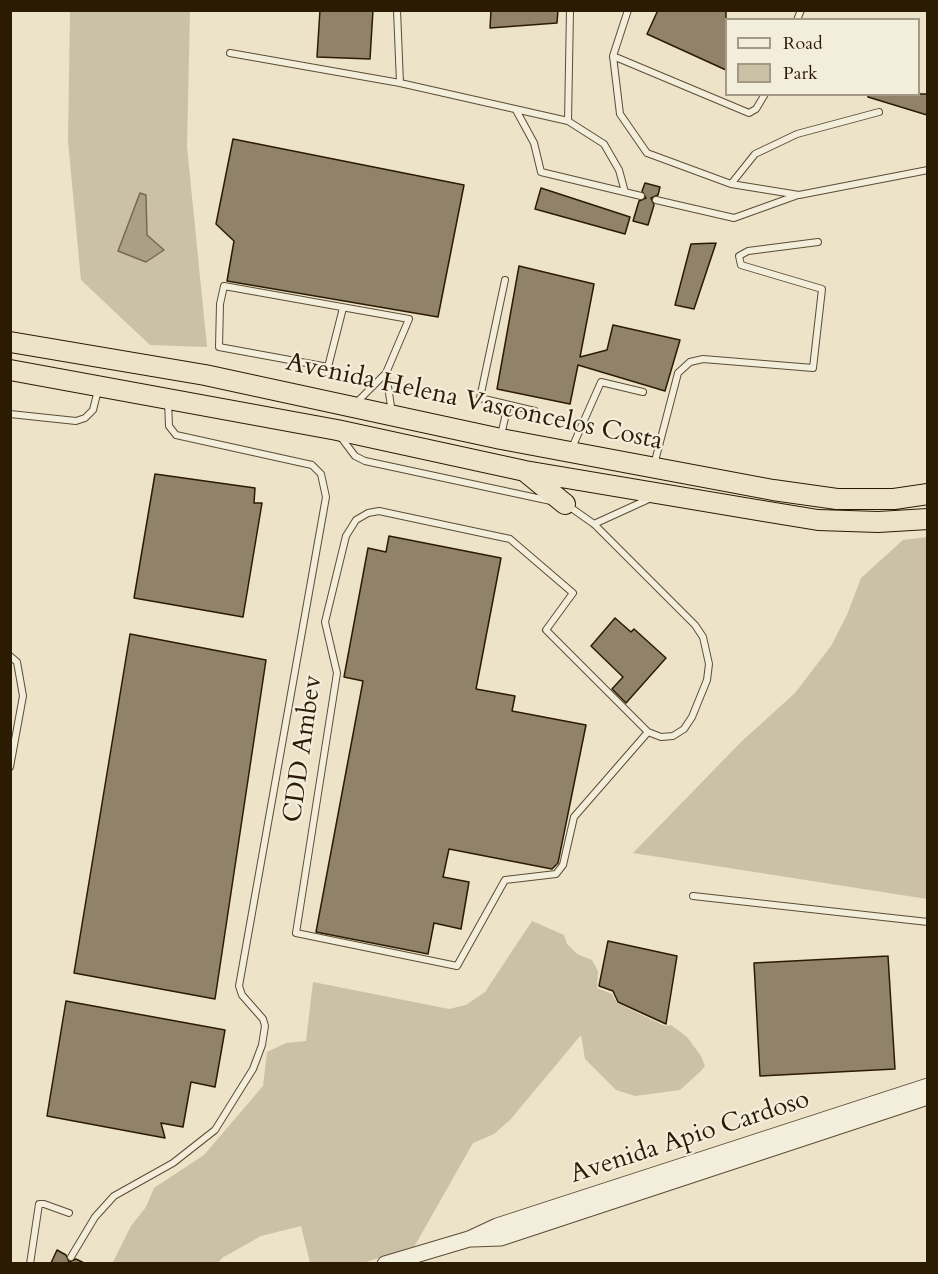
<!DOCTYPE html>
<style>
body{margin:0}
#map{position:relative;width:938px;height:1274px;overflow:hidden;background:#ece3c8;font-family:Cardo,serif}
canvas{display:block}
.frame{position:absolute;inset:0;border:12px solid #2c1b03;pointer-events:none}
.legend{position:absolute;left:725px;top:18px;width:195px;height:78px;box-sizing:border-box;background:#f3eddb;border:2px solid #a39985;margin:0;padding:8px 10px;list-style:none;font-size:18px;color:#2c1b03}
.legend li{display:flex;align-items:center;gap:12px;height:30px}
.legend b{width:30px;border:2px solid #a39985}
</style>
<div id="map">
<canvas width="938" height="1274"></canvas>
<div class="frame"></div>
<ul class="legend">
<li><b style="height:8px;background:#f3eddb"></b>Road</li>
<li><b style="height:16px;background:#cbc1a7"></b>Park</li>
</ul>
</div>
<script>
const c = document.querySelector('canvas').getContext('2d');
c.lineJoin = 'round';
function fill(path, color) {
  c.fillStyle = color;
  c.fill(path, 'evenodd');
}
function poly(rows) {
  const path = new Path2D();
  for (const r of rows) {
    path.moveTo(r[0], r[1]);
    for (let i = 2; i < r.length; i += 2) path.lineTo(r[i], r[i + 1]);
  }
  return path;
}
function trace(path, color, width, dash) {
  c.strokeStyle = color;
  c.lineWidth = width;
  c.lineCap = dash ? 'butt' : 'round';
  c.setLineDash(dash || []);
  c.stroke(path);
}
function label(font, color, halo, rows, align = 'center') {
  c.font = font + ' Cardo,serif';
  c.lineWidth = 4.5;
  c.setLineDash([]);
  c.textBaseline = 'middle';
  c.strokeStyle = halo;
  c.fillStyle = color;
  for (const [text, x, y, turn = 0] of rows) {
    c.save();
    c.translate(x, y);
    c.rotate((+turn || 0) * Math.PI / 180);
    c.textAlign = isNaN(turn) ? turn : align;
    if (halo) c.strokeText(text, 0, 0);
    c.fillText(text, 0, 0);
    c.restore();
  }
}
fill(poly([
 [70,11,190,11,187,147,207,347,150,345,81,280,68,141],
 [927,537,927,899,633,853,741,742,795,693,831,646,847,615,861,578,903,540],
 [532,921,564,935,567,944,577,954,592,960,598,971,597,988,612,994,617,1003,665,1026,671,1025,687,1037,701,1056,705,1066,701,1071,680,1090,635,1096,616,1090,585,1059,581,1035,510,1120,494,1134,473,1143,414,1247,363,1263,310,1263,301,1226,261,1236,222,1258,218,1263,112,1264,131,1226,146,1207,154,1188,204,1155,263,1086,267,1052,286,1043,306,1041,313,982,449,1009,466,1005,485,992]
]), '#cbc1a7');
const water = poly([
 [140,193,146,195,147,235,164,250,146,262,118,251,140,193]
]);
fill(water, '#ab9f85');
trace(water, '#786a51', 1.5);
const building = poly([
 [320,10,373,10,370,59,317,57,320,10],
 [491,10,558,10,557,23,490,28,491,10],
 [658,10,726,10,726,70,647,34,658,10],
 [868,94,927,94,927,115,868,97,868,94],
 [233,139,464,185,438,317,227,281,234,241,216,224,233,139],
 [645,183,660,187,658,195,651,198,654,205,648,225,633,221,639,201,646,198,642,191,645,183],
 [541,188,630,217,625,234,535,209,541,188],
 [716,243,694,309,675,305,691,244,716,243],
 [519,266,594,284,580,357,607,350,613,325,680,340,665,391,578,365,570,404,497,389,519,266],
 [155,474,255,488,254,503,262,503,243,617,134,598,155,474],
 [389,536,501,558,476,689,515,696,512,711,586,725,558,863,552,869,449,849,443,877,469,882,461,929,434,923,428,954,316,932,363,681,344,677,368,548,386,552,389,536],
 [615,618,631,632,634,629,666,658,626,703,612,689,623,677,591,646,615,618],
 [130,634,266,660,215,999,74,973,130,634],
 [608,941,677,956,666,1024,618,1002,613,991,599,986,608,941],
 [888,956,895,1069,760,1076,754,963,888,956],
 [66,1001,225,1030,215,1087,191,1082,183,1127,161,1123,165,1138,47,1116,66,1001],
 [57,1250,66,1255,69,1262,76,1259,84,1263,51,1263,57,1250]
]);
fill(building, '#908369');
trace(building, '#2c1b03', 1.5);
const service = poly([
 [397,10,400,83],
 [628,10,613,56,620,114,647,153,731,184,799,195,928,170],
 [797,20,801,10],
 [230,53,400,83,568,121,604,144,619,170,625,192],
 [613,56,749,113,756,109,765,94],
 [516,110,534,143,541,172,641,196],
 [568,121,570,10],
 [731,184,755,154,797,134,879,112],
 [656,200,734,218,798,195],
 [505,280,480,398,535,411],
 [343,308,328,367,219,347,220,304,224,286,409,319,386,373,356,403],
 [386,373,392,413],
 [10,414,76,421,85,418,93,410,98,390],
 [501,435,508,405],
 [340,436,355,456,365,461,551,501],
 [571,450,601,382,643,392],
 [654,465,678,373,690,362,703,359,813,368,822,289,741,265,739,256,748,251,818,242],
 [567,505,594,524,695,625,703,637,709,664,707,680,692,717,684,729,673,736,661,737,648,732,574,817,563,865,556,874,505,880,457,966,296,933,337,673,325,622,346,536,356,520,368,513,379,511,510,539,573,593,546,630,648,732],
 [594,524,651,498],
 [10,656,17,662,23,696,10,767],
 [693,896,928,922],
 [71,1257,95,1217,114,1196,173,1163,215,1130,253,1069,262,1045,265,1026,263,1019,242,995,239,986,326,497,321,474,312,465,176,435,169,426,168,401],
 [30,1264,39,1204,44,1204,69,1213]
]);
const tertiary = poly([
 [472,1239,501,1238,928,1097],
 [385,1264,469,1239,497,1226,928,1086]
]);
const trunk = poly([
 [10,342,205,375,501,439,773,490,837,499,894,499,928,494],
 [10,370,337,430,525,471,763,511,818,520,878,522,928,519],
 [527,473,565,504]
]);
trace(service, '#5c4d34', 8);
trace(tertiary, '#5c4d34', 17);
trace(trunk, '#2c1b03', 22);
trace(service, '#f3eddb', 6);
trace(tertiary, '#f3eddb', 15);
trace(trunk, '#ece3c8', 20);
label('26px', '#2c1b03', '#f3eddb', [
 ["Avenida Helena Vasconcelos Costa",474,403,12],
 ["CDD Ambev",304,749,-82],
 ["Avenida Apio Cardoso",690,1138,-18]
]);
</script>
